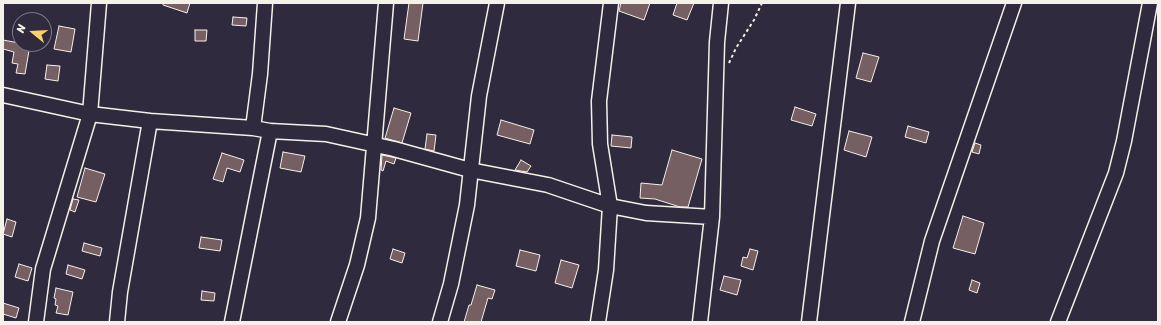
<!DOCTYPE html>
<style>
body{margin:0}
#map{position:relative;width:1161px;height:325px;overflow:hidden;background:#2f2a3d;font-family:Sriracha,sans-serif}
canvas{display:block}
.frame{position:absolute;inset:0;border:4px solid #f4f1e8;pointer-events:none}
.north{position:absolute;left:12px;top:12px;width:40px;height:40px;box-sizing:border-box;background:#2f2a3d;border:1px solid #7e7a81;border-radius:50%;rotate:288deg;font-size:11px;font-weight:700;line-height:16px;text-align:center;color:#f4f1e8}
.north::after{content:'';display:block;margin:auto;width:14px;height:18px;background:#ffd166;clip-path:polygon(50% 0,100% 100%,50% 72%,0 100%)}
</style>
<div id="map">
<canvas width="1161" height="325"></canvas>
<div class="frame"></div>
<div class="north">N</div>
</div>
<script>
const c = document.querySelector('canvas').getContext('2d');
c.lineJoin = 'round';
function fill(path, color) {
  c.fillStyle = color;
  c.fill(path, 'evenodd');
}
function poly(rows) {
  const path = new Path2D();
  for (const r of rows) {
    path.moveTo(r[0], r[1]);
    for (let i = 2; i < r.length; i += 2) path.lineTo(r[i], r[i + 1]);
  }
  return path;
}
function trace(path, color, width, dash) {
  c.strokeStyle = color;
  c.lineWidth = width;
  c.lineCap = dash ? 'butt' : 'round';
  c.setLineDash(dash || []);
  c.stroke(path);
}
const building = poly([
 [163,3,190,3,187,13,163,5,163,3],
 [409,3,423,3,418,41,404,39,409,3],
 [621,3,650,3,644,20,619,11,621,3],
 [677,3,694,3,687,20,673,15,677,3],
 [233,17,247,18,246,26,232,25,233,17],
 [59,26,75,29,71,52,54,49,59,26],
 [195,30,207,30,206,41,195,41,195,30],
 [3,40,30,45,25,74,16,73,18,64,12,63,14,52,3,49,3,40],
 [863,53,879,57,871,82,856,78,863,53],
 [47,65,60,66,58,81,45,79,47,65],
 [795,107,816,114,812,126,791,120,795,107],
 [394,108,411,113,402,143,385,138,394,108],
 [501,120,534,130,530,144,497,135,501,120],
 [908,126,929,132,926,143,905,137,908,126],
 [849,131,872,137,866,157,844,150,849,131],
 [427,134,436,135,434,151,425,149,427,134],
 [612,135,632,137,631,148,611,146,612,135],
 [975,143,981,145,979,154,972,152,975,143],
 [672,150,702,159,688,207,680,207,655,199,640,198,641,183,662,185,672,150],
 [283,152,305,156,301,172,280,168,283,152],
 [222,153,244,160,240,172,227,168,223,182,213,179,222,153],
 [382,155,396,158,394,164,386,161,383,171,381,170,382,155],
 [521,160,531,166,527,172,515,170,521,160],
 [85,168,105,174,96,202,77,197,85,168],
 [73,199,79,200,75,212,70,210,73,199],
 [963,216,984,223,975,254,953,248,963,216],
 [7,219,16,222,12,237,3,234,7,219],
 [201,237,222,240,220,251,199,248,201,237],
 [84,243,102,248,100,256,82,251,84,243],
 [393,249,405,253,402,263,390,259,393,249],
 [750,249,758,251,753,270,741,266,743,257,747,258,750,249],
 [520,250,540,255,536,271,516,266,520,250],
 [561,260,579,265,572,288,555,283,561,260],
 [19,264,32,268,28,281,15,277,19,264],
 [68,265,85,270,82,279,66,274,68,265],
 [724,276,741,280,737,295,720,290,724,276],
 [972,280,980,283,977,293,969,290,972,280],
 [477,285,495,290,492,299,488,298,481,322,464,322,469,305,471,305,477,285],
 [56,288,73,292,68,315,56,313,58,306,55,305,56,299,54,298,56,288],
 [202,291,215,293,214,301,201,300,202,291],
 [3,303,19,308,16,318,3,314,3,303]
]);
fill(building, '#755f63');
trace(building, '#f4f1e8', 1);
const minor = poly([
 [3,95,90,114,99,3],
 [253,128,260,74,265,3],
 [270,131,326,134,394,149,470,170,548,185,610,206,646,213,712,217,700,322],
 [712,217,717,42,721,3],
 [36,322,43,269,90,114,150,121],
 [117,322,120,292,150,121,253,128,270,131,232,322],
 [338,322,357,265,368,218,386,3],
 [440,322,451,284,467,205,479,96,497,3],
 [598,322,606,270,610,206,600,144,599,101,611,3],
 [809,322,848,3],
 [912,322,932,241,1014,3],
 [1058,322,1116,173,1124,141,1150,3]
]);
trace(minor, '#f4f1e8', 17);
trace(poly([
 [729,63,736,48,754,20,762,3]
]), '#f4f1e8', 2, [3, 3]);
trace(minor, '#2f2a3d', 14);
</script>
